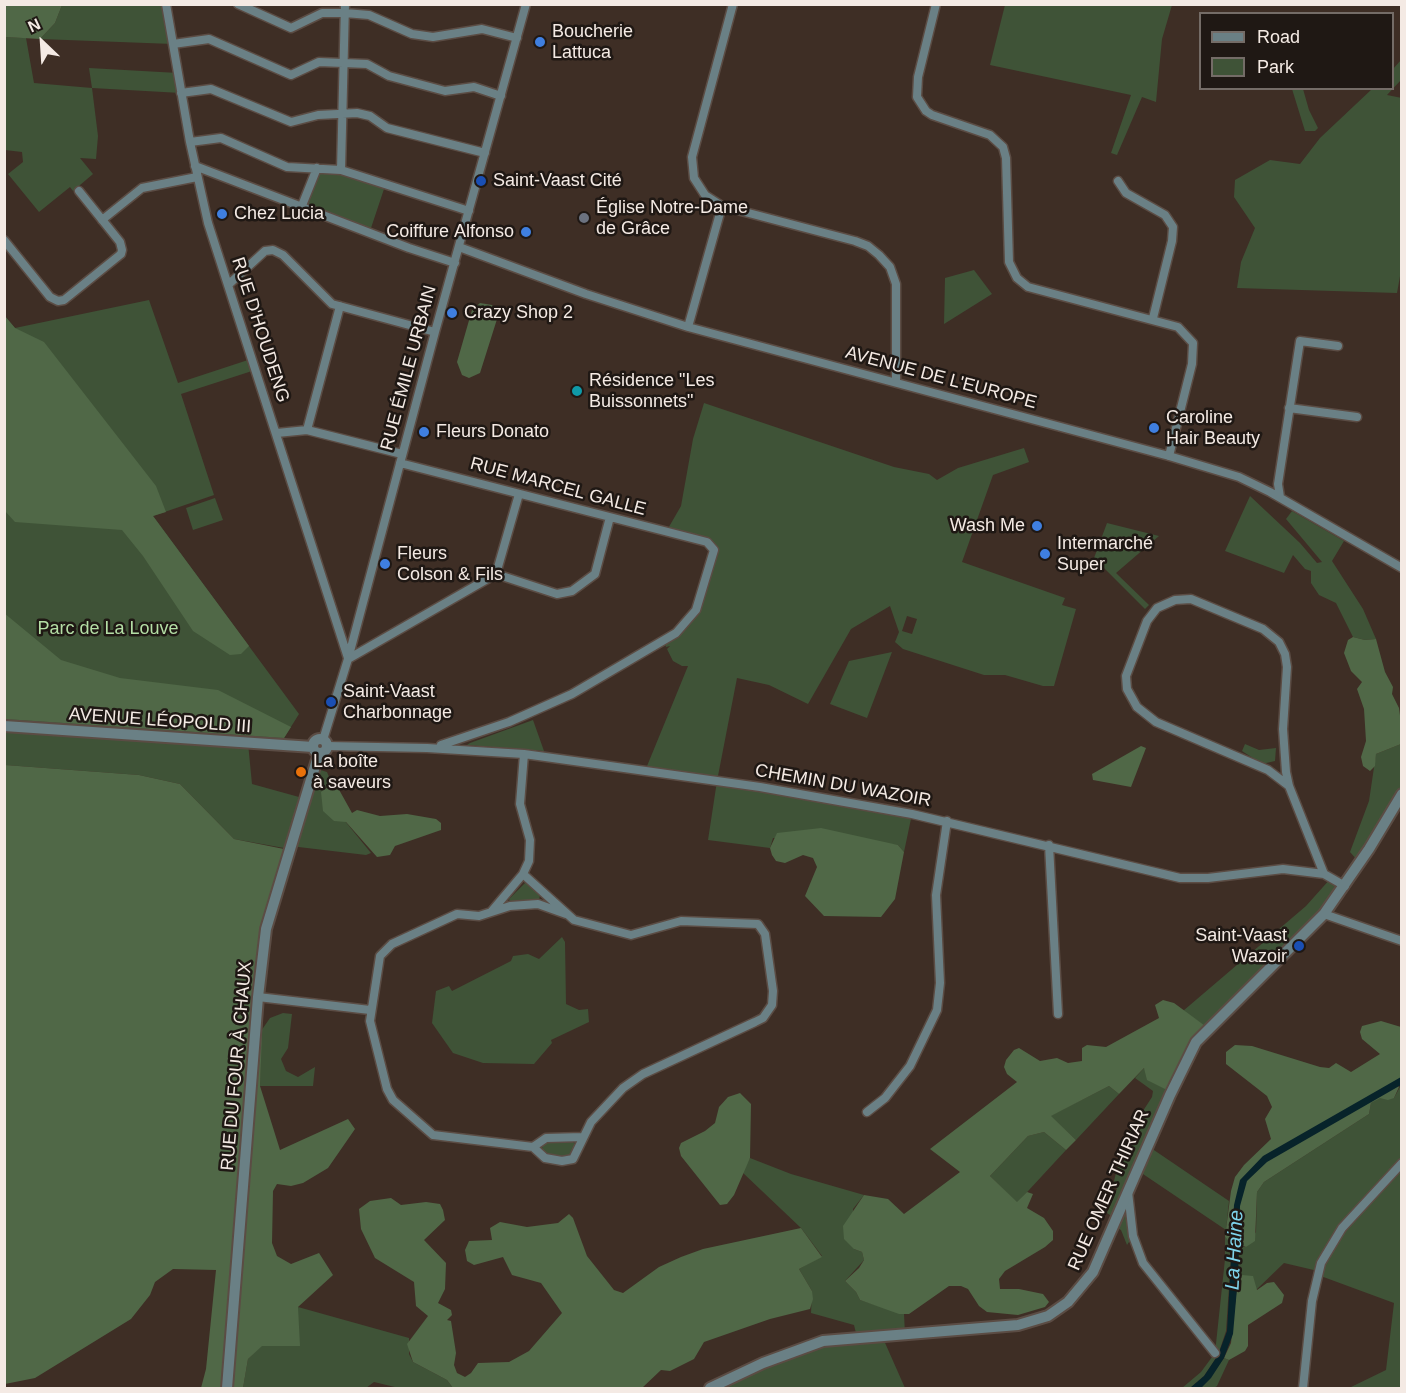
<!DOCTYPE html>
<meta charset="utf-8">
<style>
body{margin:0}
#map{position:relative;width:1406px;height:1393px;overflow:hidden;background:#3e2e25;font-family:Arial,sans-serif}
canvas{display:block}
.frame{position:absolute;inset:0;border:6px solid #f4eae4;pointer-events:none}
.legend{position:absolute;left:1199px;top:12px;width:195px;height:78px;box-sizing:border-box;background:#1f1814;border:2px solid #746c67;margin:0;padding:8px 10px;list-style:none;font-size:18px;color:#f4eae4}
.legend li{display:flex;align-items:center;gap:12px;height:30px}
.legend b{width:30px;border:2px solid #746c67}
.north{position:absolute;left:12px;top:12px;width:60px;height:60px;-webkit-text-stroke:4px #1f1814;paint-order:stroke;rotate:335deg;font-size:16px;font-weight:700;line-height:24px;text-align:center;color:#f4eae4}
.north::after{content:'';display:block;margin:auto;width:21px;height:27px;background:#f4eae4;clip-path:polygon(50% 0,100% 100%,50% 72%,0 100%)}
</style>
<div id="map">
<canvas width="1406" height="1393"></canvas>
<div class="frame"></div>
<ul class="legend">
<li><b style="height:8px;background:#6a8085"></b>Road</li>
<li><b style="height:16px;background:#3f5337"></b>Park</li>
</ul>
<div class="north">N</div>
</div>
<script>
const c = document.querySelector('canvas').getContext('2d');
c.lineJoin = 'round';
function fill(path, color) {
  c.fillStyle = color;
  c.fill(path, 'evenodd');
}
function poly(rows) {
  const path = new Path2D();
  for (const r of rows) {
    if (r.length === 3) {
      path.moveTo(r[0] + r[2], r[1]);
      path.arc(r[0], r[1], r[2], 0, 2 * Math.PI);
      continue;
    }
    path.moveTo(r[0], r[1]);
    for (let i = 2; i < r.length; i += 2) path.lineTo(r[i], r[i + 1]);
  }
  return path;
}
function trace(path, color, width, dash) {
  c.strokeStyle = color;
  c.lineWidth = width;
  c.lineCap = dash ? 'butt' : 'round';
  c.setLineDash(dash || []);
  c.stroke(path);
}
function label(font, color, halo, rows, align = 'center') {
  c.font = font + ' Arial,sans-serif';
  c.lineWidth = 5;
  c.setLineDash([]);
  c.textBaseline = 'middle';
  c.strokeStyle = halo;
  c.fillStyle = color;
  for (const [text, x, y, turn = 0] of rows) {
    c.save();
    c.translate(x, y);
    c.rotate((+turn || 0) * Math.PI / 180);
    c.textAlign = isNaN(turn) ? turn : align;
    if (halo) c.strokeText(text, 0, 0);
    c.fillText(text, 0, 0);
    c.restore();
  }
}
fill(poly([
 [166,4,173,44,40,39,55,23,62,5],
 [1005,5,1172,5,1162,39,1156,102,1142,97,1117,155,1111,153,1131,95,990,65],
 [5,37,26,38,34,83,92,88,89,68,178,73,181,93,92,88,98,136,96,159,80,158,93,174,73,191,70,187,39,212,8,174,23,162,22,152,5,150],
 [1401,60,1401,80,1387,95,1402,98,1402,265,1397,293,1237,288,1241,262,1255,228,1234,197,1235,180,1270,160,1300,164,1320,138,1372,89,1392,88,1393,69],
 [1292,89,1303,89,1309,110,1318,128,1315,131,1305,131],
 [317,168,386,183,369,234,301,208],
 [974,270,992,294,944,324,945,278],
 [149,300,178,383,248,360,252,371,181,394,214,495,153,516,299,714,284,738,283,745,248,743,252,784,299,797,284,848,234,839,180,784,139,775,5,765,4,315,15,328],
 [704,403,894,467,929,474,937,480,958,468,1024,448,1029,462,993,475,962,562,1065,598,1062,605,1076,609,1054,686,1043,686,1005,675,984,675,903,649,895,642,899,632,890,606,851,629,808,704,769,685,737,678,717,781,912,814,904,852,898,845,773,838,770,848,708,840,717,781,645,771,688,666,682,666,673,661,667,649,670,646,666,647,664,641,692,616,712,546,666,532,681,506,693,439],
 [907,616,917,619,912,634,902,631],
 [1250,496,1300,543,1317,563,1322,562,1286,519,1292,511,1344,541,1332,561,1363,609,1376,639,1365,640,1353,637,1336,603,1319,595,1311,583,1311,571,1305,569,1293,555,1284,573,1225,551],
 [215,498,223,520,193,530,186,508],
 [1107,523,1159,536,1116,573,1149,605,1145,609,1094,558],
 [892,652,867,718,830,704,849,661],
 [533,720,544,751,467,745,470,743],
 [1245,744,1259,750,1276,748,1275,761,1262,764,1242,751],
 [1401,744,1401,794,1357,860,1350,852,1369,801,1376,754],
 [314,768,327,772,332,784,323,789,334,821,345,821,371,853,366,855,290,846],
 [1331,878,1345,886,1320,910,1279,959,1208,1028,1183,1011,1306,906],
 [526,882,540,895,539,900,510,902,509,899],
 [562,937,565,942,566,1004,579,1010,588,1009,589,1022,551,1040,552,1043,534,1064,483,1063,453,1053,432,1023,436,991,449,986,452,991,511,961,513,956,528,954,539,959],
 [283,1013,292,1014,288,1048,281,1059,286,1071,298,1077,315,1067,313,1086,260,1086,261,1031,270,1018],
 [1144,1068,1171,1092,1148,1146,1229,1201,1226,1230,1137,1170,1128,1191,1133,1236,1127,1245,1121,1230,1113,1226,1116,1219,1107,1213,1117,1189,1113,1185,1119,1161,1130,1131,1152,1097,1153,1091,1135,1078],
 [1401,1085,1401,1388,1349,1388,1386,1370,1394,1303,1318,1275,1318,1271,1284,1263,1256,1290,1242,1275,1238,1277,1239,1246,1246,1247,1256,1232,1257,1192,1264,1182,1369,1114,1371,1103,1380,1097,1394,1098],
 [1109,1086,1119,1094,1076,1140,1050,1116],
 [1044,1132,1066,1150,1017,1203,990,1176,1028,1136],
 [548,1140,573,1142,576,1145,572,1155,567,1157,549,1156,543,1152,542,1147],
 [750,1158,791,1174,864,1195,853,1209,854,1249,862,1252,864,1260,845,1281,856,1292,860,1300,904,1314,905,1334,882,1336,905,1388,710,1388,763,1363,857,1337,854,1325,811,1313,812,1291,799,1269,822,1256,801,1228,742,1172],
 [1225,1237,1232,1243,1226,1331,1218,1355,1204,1376,1190,1388,1182,1388,1201,1372,1215,1353,1225,1259],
 [298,1307,409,1338,409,1354,413,1362,447,1380,453,1388,399,1388,374,1382,366,1388,243,1388,248,1359],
 [1224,1358,1229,1360,1217,1386,1214,1388,1201,1388]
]), '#3f5337');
fill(poly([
 [5,4,62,4,62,5,55,23,40,39,5,37],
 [480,303,492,305,498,316,480,373,469,378,462,375,457,362,472,310],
 [4,315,15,328,44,342,156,486,166,512,153,516,249,646,241,654,230,655,193,631,143,556,122,530,15,522,5,511],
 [4,613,61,660,120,678,218,690,291,727,284,738,5,719],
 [1353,637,1365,640,1376,639,1385,672,1393,687,1392,694,1399,708,1401,723,1401,744,1376,754,1375,766,1370,771,1363,766,1361,757,1366,741,1364,709,1357,689,1362,682,1351,671,1344,653,1348,640],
 [1141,746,1146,748,1131,787,1093,780,1092,774],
 [5,765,139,775,180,784,234,839,289,850,266,929,260,1086,280,1150,348,1119,355,1129,328,1168,303,1183,291,1186,277,1184,273,1191,272,1243,277,1256,291,1264,319,1253,333,1275,298,1307,300,1346,262,1346,248,1359,243,1388,201,1388,206,1369,216,1270,173,1269,155,1282,150,1295,131,1319,35,1378,5,1384],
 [332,784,337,786,352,813,357,810,380,816,407,814,436,819,441,823,441,830,395,846,390,855,377,857,346,822,334,821,323,811,321,792],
 [821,828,898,845,904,852,895,899,881,917,824,916,805,896,817,867,813,858,803,855,785,863,776,861,772,855,770,848,777,833],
 [1163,1000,1174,1003,1208,1028,1171,1092,1147,1080,1144,1068,1119,1094,1109,1086,1051,1116,1076,1140,1066,1150,1044,1132,1028,1136,990,1176,1017,1202,1027,1192,1033,1194,1027,1208,1044,1218,1053,1231,1053,1240,1045,1247,1005,1271,999,1279,1000,1289,1019,1289,1043,1294,1049,1302,1045,1307,1018,1315,987,1312,979,1306,968,1289,961,1286,949,1286,909,1314,899,1314,860,1300,856,1292,845,1281,859,1268,864,1260,862,1252,854,1249,844,1239,843,1226,864,1195,888,1199,904,1214,960,1172,930,1149,1017,1082,1007,1074,1004,1067,1006,1060,1014,1050,1019,1048,1040,1061,1057,1058,1068,1063,1082,1061,1082,1048,1087,1045,1106,1047,1159,1018,1155,1005],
 [1381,1021,1401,1027,1401,1077,1395,1082,1399,1087,1394,1098,1388,1100,1380,1098,1371,1103,1369,1114,1264,1182,1257,1192,1255,1241,1246,1247,1228,1240,1225,1237,1231,1191,1235,1177,1244,1165,1271,1139,1265,1119,1272,1107,1267,1096,1226,1064,1226,1052,1235,1045,1252,1046,1320,1067,1329,1068,1336,1063,1351,1072,1380,1054,1362,1039,1360,1032,1362,1026],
 [740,1093,751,1104,750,1158,734,1195,727,1204,720,1205,681,1156,679,1148,681,1143,705,1131,715,1123,719,1107,728,1097],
 [391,1198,401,1205,426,1202,440,1204,443,1210,445,1220,424,1240,446,1263,445,1289,438,1303,451,1310,452,1315,447,1320,451,1321,456,1353,454,1365,457,1373,465,1377,471,1373,478,1363,509,1362,529,1351,562,1313,541,1283,512,1275,503,1257,474,1265,467,1261,465,1250,469,1241,492,1240,490,1228,500,1222,527,1227,558,1223,569,1214,573,1218,587,1256,614,1290,623,1293,659,1267,681,1257,703,1249,801,1228,822,1257,799,1269,812,1291,813,1299,810,1309,770,1319,704,1342,694,1359,670,1371,661,1370,642,1388,453,1388,447,1380,413,1362,407,1344,428,1316,416,1306,414,1282,375,1258,361,1229,359,1209,370,1201],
 [1242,1275,1253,1276,1257,1290,1267,1283,1274,1282,1284,1295,1282,1303,1248,1325,1248,1346,1245,1351,1229,1360,1224,1358,1231,1343,1238,1277]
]), '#506847');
fill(poly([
 [1401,1077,1401,1085,1267,1162,1247,1181,1240,1206,1238,1277,1233,1334,1224,1358,1211,1378,1201,1388,1190,1388,1204,1376,1218,1355,1227,1331,1234,1205,1240,1180,1263,1156]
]), '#07232a');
const minor = poly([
 [166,4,190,142,208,223,348,658],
 [238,4,291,28,322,13,345,13,369,15,412,34,433,37,482,29,517,38],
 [733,4,692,157,694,178,705,195,722,206,855,241,868,246,879,255,890,267,896,284,896,382],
 [936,4,918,77,917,97,926,111,932,115,990,135,1003,147,1006,158,1009,262,1017,278,1028,287,1178,327,1193,343,1192,364,1169,456],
 [173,44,209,39,291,75,319,62,367,64,389,76,445,91,474,87,501,96],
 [181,93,211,89,291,122,318,115,357,113,370,116,387,128,485,153],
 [190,142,221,138,287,167,341,170,469,211],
 [195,166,409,248,455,263],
 [341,170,345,4],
 [1118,181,1126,193,1165,215,1173,227,1172,241,1153,318],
 [301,208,317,168],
 [102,220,142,188,197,177],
 [4,240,50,297,58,301,64,300,121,254,122,250,120,242,79,191],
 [459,247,586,294,688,327,1169,456,1239,477,1270,492,1402,568],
 [228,285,265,251,273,250,283,255,332,304,435,332],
 [688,327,722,206],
 [1289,408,1357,417],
 [307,430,340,306],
 [277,433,307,430,402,454],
 [400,463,707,542,714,550,696,610,676,633,572,694,509,722,441,745],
 [1280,497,1278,484,1300,341,1338,346],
 [496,574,557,594,572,591,595,574,610,517],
 [496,574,519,494],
 [348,659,496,574],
 [323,740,348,659,435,332,526,4],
 [327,746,427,748,524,754,760,787,912,814,1180,878,1208,878,1283,869,1324,874,1345,886],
 [1289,786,1268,770,1156,722,1137,707,1127,689,1126,676,1147,621,1157,608,1175,600,1191,599,1263,629,1279,642,1285,654,1287,667,1283,729,1286,772,1289,786,1324,874],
 [1049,845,1058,1014],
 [523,874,574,920,631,935,681,921,758,924,765,934,773,991,772,1005,763,1018,755,1022,643,1074,623,1088,591,1122,573,1159,562,1161,545,1158,533,1147,433,1135,393,1100,387,1089,370,1021,380,956,392,944,457,914,479,916,510,906,538,904,566,914],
 [491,912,523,874,529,861,530,840,520,804,524,754],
 [1324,914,1402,941],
 [258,997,370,1010],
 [867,1112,885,1098,910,1066,937,1010,940,983,936,895,947,821],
 [533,1147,546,1138,583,1137],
 [1128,1192,1133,1236,1143,1263,1215,1353],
 [1303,1388,1312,1301,1321,1263,1342,1228,1402,1163]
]);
const tertiary = poly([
 [4,726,313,747],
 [320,746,7],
 [227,1388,258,997,266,929,319,753],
 [710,1388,763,1363,823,1341,1018,1325,1048,1316,1068,1302,1093,1272,1170,1095,1196,1042,1324,914,1369,849,1402,794]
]);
trace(minor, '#5b4c44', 11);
trace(tertiary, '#5b4c44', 14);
trace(minor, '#6a8085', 8);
trace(tertiary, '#6a8085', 10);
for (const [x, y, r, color] of [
 [540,42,6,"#3f7fe0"],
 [481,181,6,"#1a4fb4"],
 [222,214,6,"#3f7fe0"],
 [584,218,6,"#6b7280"],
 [526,232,6,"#3f7fe0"],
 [452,313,6,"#3f7fe0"],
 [577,391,6,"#0f9aa8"],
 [1154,428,6,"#3f7fe0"],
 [424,432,6,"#3f7fe0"],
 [1037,526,6,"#3f7fe0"],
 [1045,554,6,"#3f7fe0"],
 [385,564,6,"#3f7fe0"],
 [331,702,6,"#1a4fb4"],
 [301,772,6,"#e8710a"],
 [1299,946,6,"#1a4fb4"]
]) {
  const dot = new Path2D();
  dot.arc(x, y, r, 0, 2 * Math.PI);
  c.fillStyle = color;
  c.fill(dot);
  trace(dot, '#1f1814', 2);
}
label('18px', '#f4eae4', '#1f1814', [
 ["Boucherie",552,32],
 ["Lattuca",552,53],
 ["Saint-Vaast Cité",493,181],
 ["Église Notre-Dame",596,208],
 ["de Grâce",596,229],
 ["Chez Lucia",234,214],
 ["Coiffure Alfonso",514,232,"right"],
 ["Crazy Shop 2",464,313],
 ["Résidence \"Les",589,381],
 ["Buissonnets\"",589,402],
 ["Caroline",1166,418],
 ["Hair Beauty",1166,439],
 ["Fleurs Donato",436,432],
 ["Wash Me",1025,526,"right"],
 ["Intermarché",1057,544],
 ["Super",1057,565],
 ["Fleurs",397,554],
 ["Colson & Fils",397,575],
 ["Saint-Vaast",343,692],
 ["Charbonnage",343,713],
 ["La boîte",313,762],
 ["à saveurs",313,783],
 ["Saint-Vaast",1287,936,"right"],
 ["Wazoir",1287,957,"right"]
], 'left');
label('18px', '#f4eae4', '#1f1814', [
 ["RUE D'HOUDENG",260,330,72],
 ["RUE ÉMILE URBAIN",409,368,-75],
 ["AVENUE DE L'EUROPE",941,378,15],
 ["RUE MARCEL GALLE",558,487,15],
 ["AVENUE LÉOPOLD III",160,721,4],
 ["CHEMIN DU WAZOIR",843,786,10],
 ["RUE DU FOUR À CHAUX",237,1066,-85],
 ["RUE OMER THIRIAR",1109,1190,-66]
]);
label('18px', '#b4dea5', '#1f1814', [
 ["Parc de La Louve",108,629]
]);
label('italic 20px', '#7ed3eb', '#1f1814', [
 ["La Haine",1235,1250,-87]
]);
</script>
